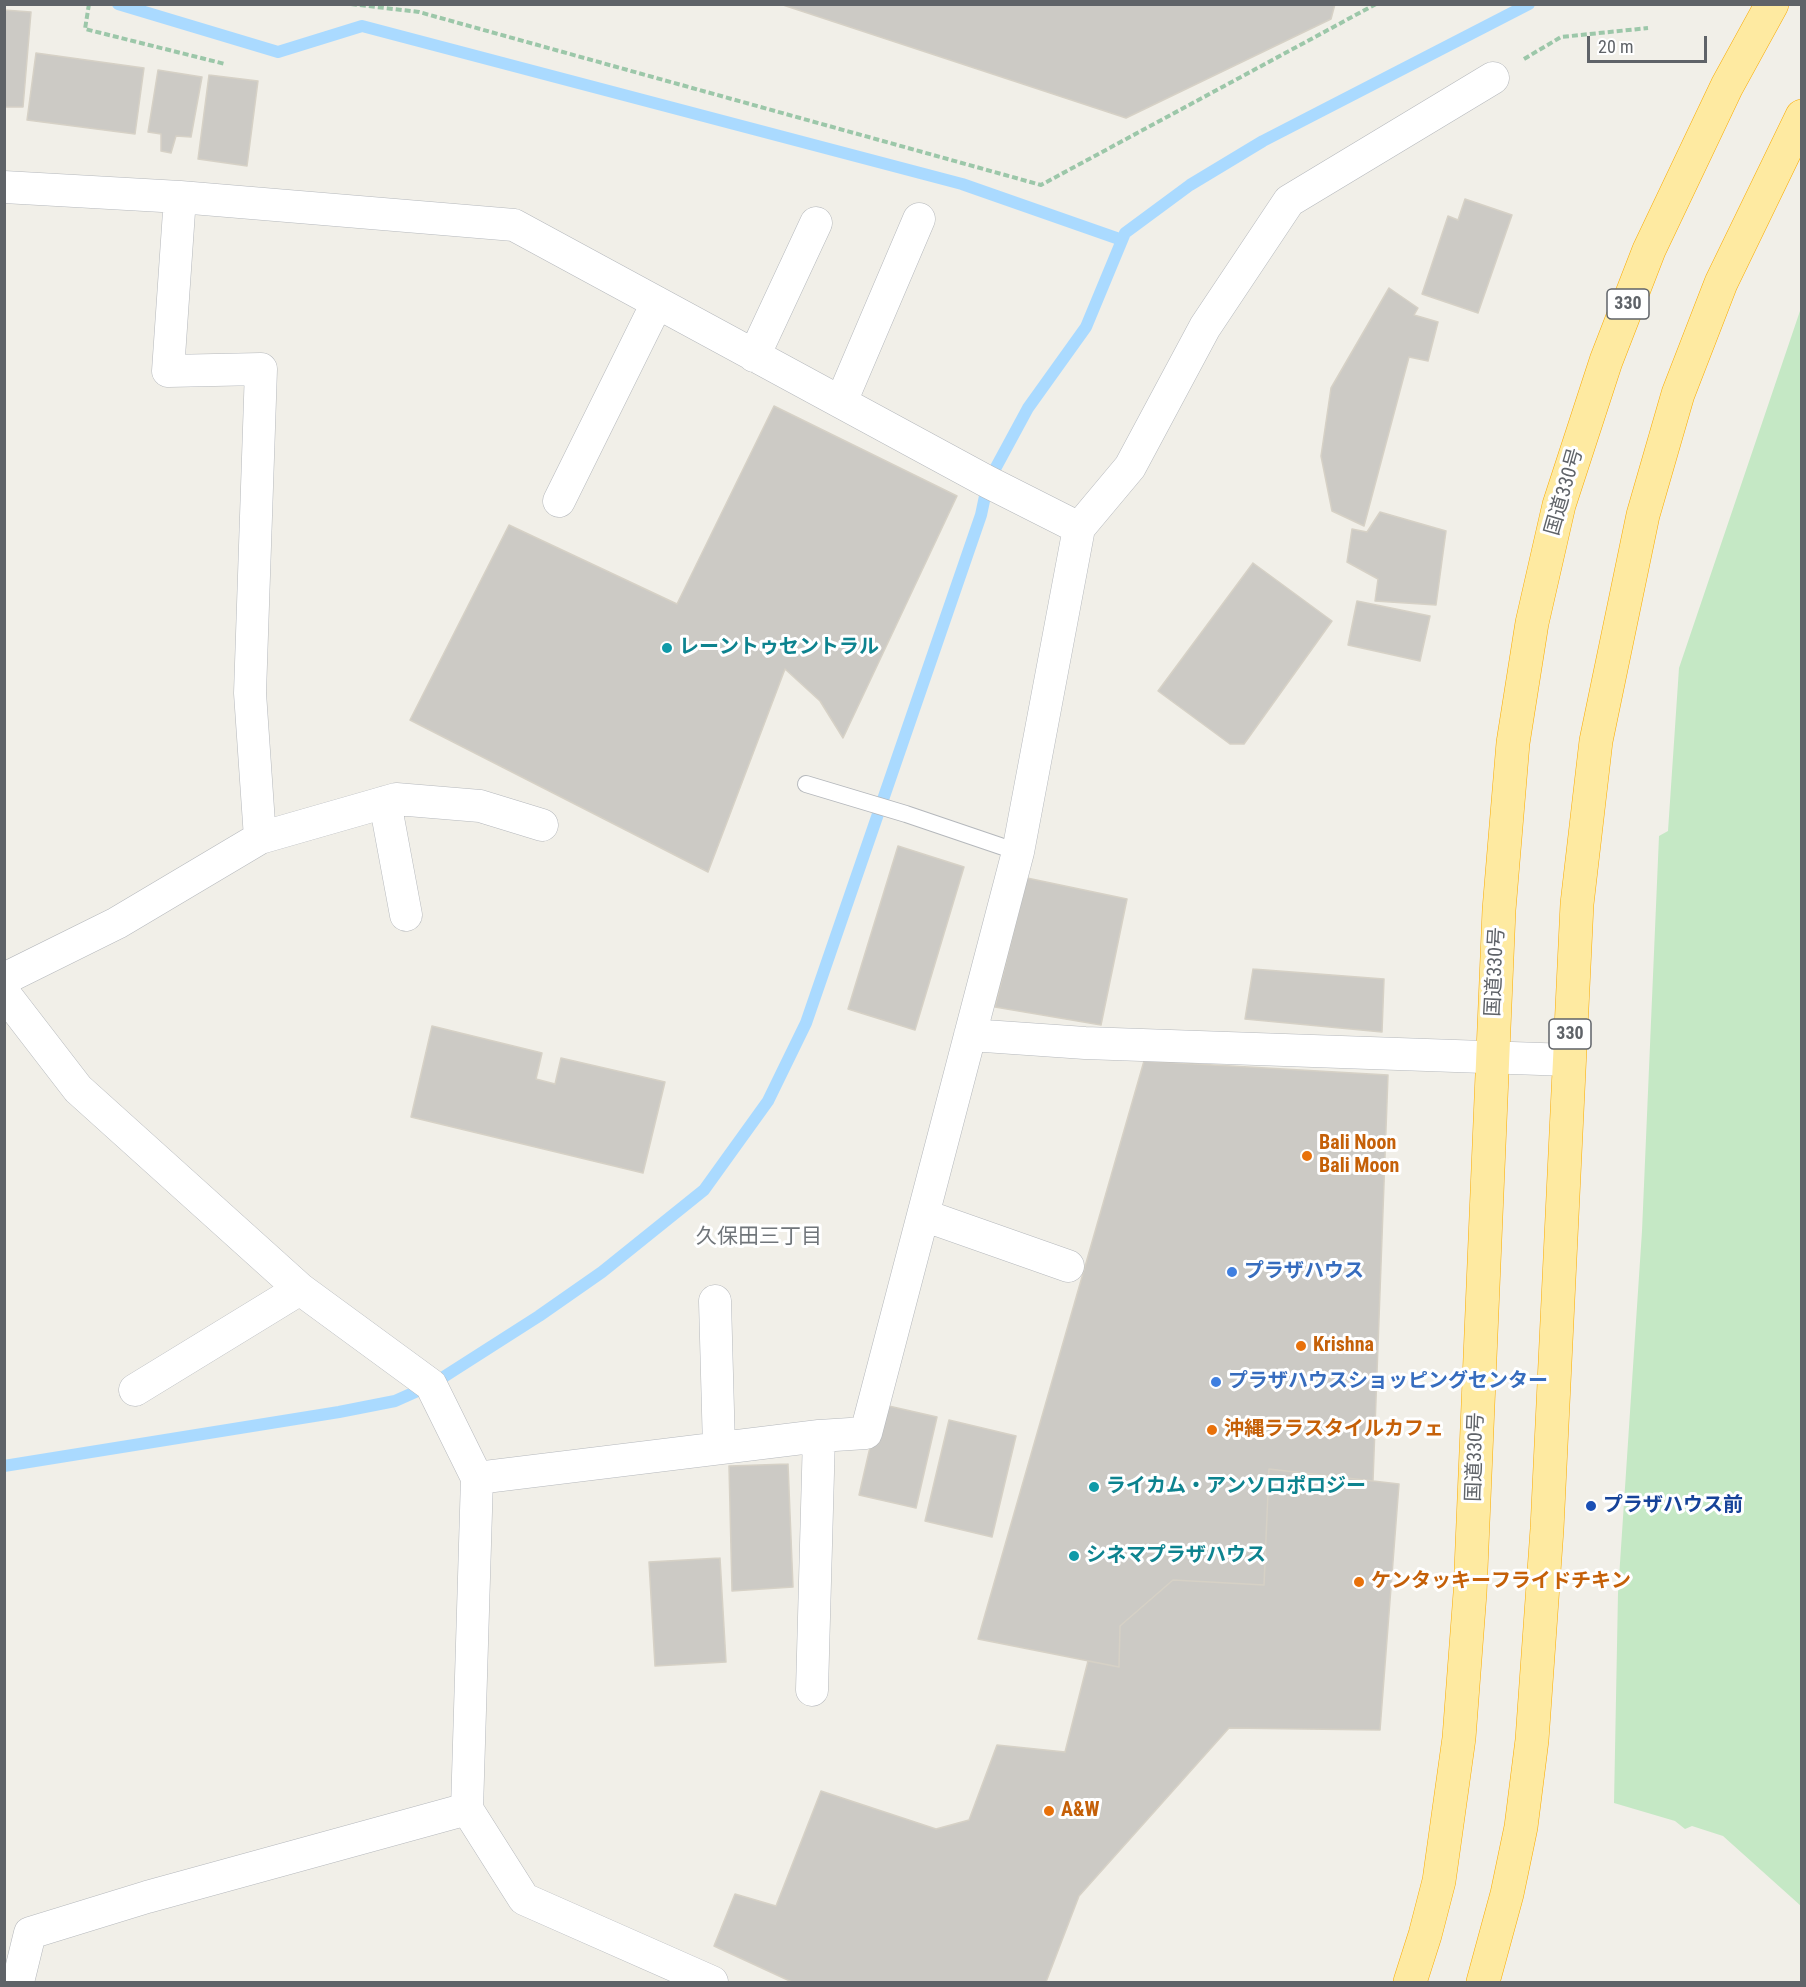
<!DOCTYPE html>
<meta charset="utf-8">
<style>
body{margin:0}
#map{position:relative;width:1806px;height:1987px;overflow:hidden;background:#f1efe8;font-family:"Roboto Condensed",sans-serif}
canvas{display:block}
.frame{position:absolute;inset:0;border:6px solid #5f6368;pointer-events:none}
.scale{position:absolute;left:1587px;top:36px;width:120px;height:27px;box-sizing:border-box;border:3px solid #5f6368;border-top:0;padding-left:8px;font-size:18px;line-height:21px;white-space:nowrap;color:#5f6368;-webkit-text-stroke:4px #fff;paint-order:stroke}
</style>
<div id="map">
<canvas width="1806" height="1987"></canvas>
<div class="frame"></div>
<div class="scale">20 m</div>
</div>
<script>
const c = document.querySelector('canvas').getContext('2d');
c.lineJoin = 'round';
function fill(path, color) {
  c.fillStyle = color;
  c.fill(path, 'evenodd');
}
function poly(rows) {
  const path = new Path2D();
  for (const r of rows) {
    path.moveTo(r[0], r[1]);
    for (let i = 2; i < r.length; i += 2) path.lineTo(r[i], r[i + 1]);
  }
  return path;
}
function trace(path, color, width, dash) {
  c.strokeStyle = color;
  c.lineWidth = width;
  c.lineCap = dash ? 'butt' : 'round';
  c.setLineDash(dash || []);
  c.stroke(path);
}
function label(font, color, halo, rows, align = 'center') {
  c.font = font + ' "Roboto Condensed","Noto Sans JP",sans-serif';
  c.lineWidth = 6;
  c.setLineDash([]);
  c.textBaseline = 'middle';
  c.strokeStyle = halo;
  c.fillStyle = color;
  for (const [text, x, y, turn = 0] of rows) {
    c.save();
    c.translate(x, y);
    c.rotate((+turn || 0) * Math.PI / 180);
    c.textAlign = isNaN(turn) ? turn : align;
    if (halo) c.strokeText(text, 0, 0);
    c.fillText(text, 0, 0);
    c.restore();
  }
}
fill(poly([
 [1801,308,1802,1906,1801,1906,1723,1836,1692,1826,1685,1829,1675,1821,1614,1803,1618,1593,1642,1231,1659,836,1668,831,1679,668]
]), '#c5e8c5');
trace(poly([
 [118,4,278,52,362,26,962,184,1122,240],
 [4,1466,339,1412,395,1401,431,1385,539,1316,602,1272,704,1190,768,1101,806,1023,981,515,988,482,1028,408,1086,327,1125,233,1190,185,1263,141,1529,4]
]), '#aadaff', 12);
const building = poly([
 [780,4,1335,4,1331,19,1126,118,780,4],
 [4,10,31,12,23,107,4,107,4,10],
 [36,53,144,68,135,134,27,120,36,53],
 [158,70,202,77,191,137,176,136,171,153,161,151,161,134,148,132,158,70],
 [209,75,258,81,247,166,198,159,209,75],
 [1465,199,1512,215,1478,313,1422,294,1448,216,1458,220,1465,199],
 [1389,288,1418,308,1414,315,1438,322,1428,361,1409,357,1364,526,1332,511,1321,456,1331,388,1389,288],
 [774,406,957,496,843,738,820,701,785,669,708,872,410,720,509,525,677,604,774,406],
 [1380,512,1446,531,1436,605,1375,601,1378,579,1347,562,1352,529,1367,532,1380,512],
 [1253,563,1332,621,1244,744,1230,744,1158,691,1253,563],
 [1357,601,1430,616,1420,661,1348,645,1357,601],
 [898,846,964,867,915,1030,848,1009,898,846],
 [1027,878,1127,899,1101,1025,995,1007,1027,878],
 [1253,969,1384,979,1382,1032,1245,1019,1253,969],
 [432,1026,542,1053,536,1079,555,1084,561,1058,665,1082,643,1173,411,1117,432,1026],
 [1144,1061,1388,1075,1373,1481,1269,1469,1264,1585,1173,1580,1120,1626,1119,1667,978,1639,1144,1061],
 [880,1404,937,1417,916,1508,859,1495,880,1404],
 [949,1420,1016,1436,992,1537,925,1521,949,1420],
 [788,1464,793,1587,732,1591,729,1466,788,1464],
 [1269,1469,1399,1484,1380,1730,1229,1728,1079,1896,1046,1982,792,1982,714,1946,735,1894,776,1906,821,1791,936,1829,969,1820,997,1745,1065,1752,1088,1661,1119,1667,1120,1626,1173,1580,1264,1585,1269,1469],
 [720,1558,726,1662,655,1666,649,1562,720,1558]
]);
fill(building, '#cccac5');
trace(building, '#d6d1c6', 1.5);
const service = poly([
 [806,784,906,814,1018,852]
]);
const minor = poly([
 [4,187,180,197,514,225,988,482,1079,528],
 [180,197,168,371,261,369,250,693,260,838,396,799,480,806,542,825],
 [754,356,816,223],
 [841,402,919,219],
 [559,501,657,303],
 [385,802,406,915],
 [4,979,117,923,260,838],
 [4,993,78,1089,300,1289,431,1385,477,1478,467,1809,524,1899,712,1982],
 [970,1035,1085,1043,1569,1060],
 [923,1215,1068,1266],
 [715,1301,719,1448],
 [135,1390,300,1289],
 [477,1478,819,1436,866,1433,1018,852,1079,528,1130,467,1205,327,1289,201,1493,78],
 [812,1690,819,1436],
 [18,1982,30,1933,147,1897,467,1809]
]);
const trunk = poly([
 [1410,1982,1425,1935,1439,1881,1459,1738,1470,1593,1499,910,1513,743,1532,623,1559,505,1606,361,1649,250,1727,86,1772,4],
 [1483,1982,1507,1894,1521,1827,1532,1740,1547,1529,1577,904,1596,741,1643,515,1678,394,1721,283,1802,116]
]);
trace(service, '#b5b8bc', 18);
trace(minor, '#b5b8bc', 33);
trace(trunk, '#f9ab00', 34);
trace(poly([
 [89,4,85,29,225,64],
 [351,4,419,12,1041,185,1376,4],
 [1524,59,1561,37,1648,28]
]), '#9cc7a9', 4, [6, 3]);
trace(service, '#fff', 16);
trace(minor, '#fff', 32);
trace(trunk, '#feeaa1', 33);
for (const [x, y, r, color] of [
 [667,648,6,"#0f9aa8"],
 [1307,1156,6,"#e8710a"],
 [1232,1272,6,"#3f7fe0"],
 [1301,1346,6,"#e8710a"],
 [1216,1382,6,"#3f7fe0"],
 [1212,1430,6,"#e8710a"],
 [1094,1487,6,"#0f9aa8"],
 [1591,1506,6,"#1a4fb4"],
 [1074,1556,6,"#0f9aa8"],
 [1359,1582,6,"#e8710a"],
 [1049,1811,6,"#e8710a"]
]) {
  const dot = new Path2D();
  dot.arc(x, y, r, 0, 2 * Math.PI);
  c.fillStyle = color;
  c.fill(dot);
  trace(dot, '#fff', 2);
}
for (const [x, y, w] of [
 [1628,304,42],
 [1570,1034,42]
]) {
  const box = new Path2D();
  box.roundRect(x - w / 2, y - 15, w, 30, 4.5);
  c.fillStyle = '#fff';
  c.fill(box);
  trace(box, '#5f6368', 1.5);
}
label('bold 18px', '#5f6368', null, [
 ["330",1628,304],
 ["330",1570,1034]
]);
label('20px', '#5f6368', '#fff', [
 ["国道330号",1565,492,-74],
 ["国道330号",1496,972,-87],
 ["国道330号",1476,1457,-88]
]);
label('bold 20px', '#0d838f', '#fff', [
 ["レーントゥセントラル",679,648],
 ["ライカム・アンソロポロジー",1106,1487],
 ["シネマプラザハウス",1086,1556]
], 'left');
label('bold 20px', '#c56008', '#fff', [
 ["Bali Noon",1319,1144],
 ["Bali Moon",1319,1167],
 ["Krishna",1313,1346],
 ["沖縄ララスタイルカフェ",1224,1430],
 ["ケンタッキーフライドチキン",1371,1582],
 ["A&W",1061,1811]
], 'left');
label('bold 20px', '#366cbe', '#fff', [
 ["プラザハウス",1244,1272],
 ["プラザハウスショッピングセンター",1228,1382]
], 'left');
label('bold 20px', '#164399', '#fff', [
 ["プラザハウス前",1603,1506]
], 'left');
label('21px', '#70757a', '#fff', [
 ["久保田三丁目",759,1238]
]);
</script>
